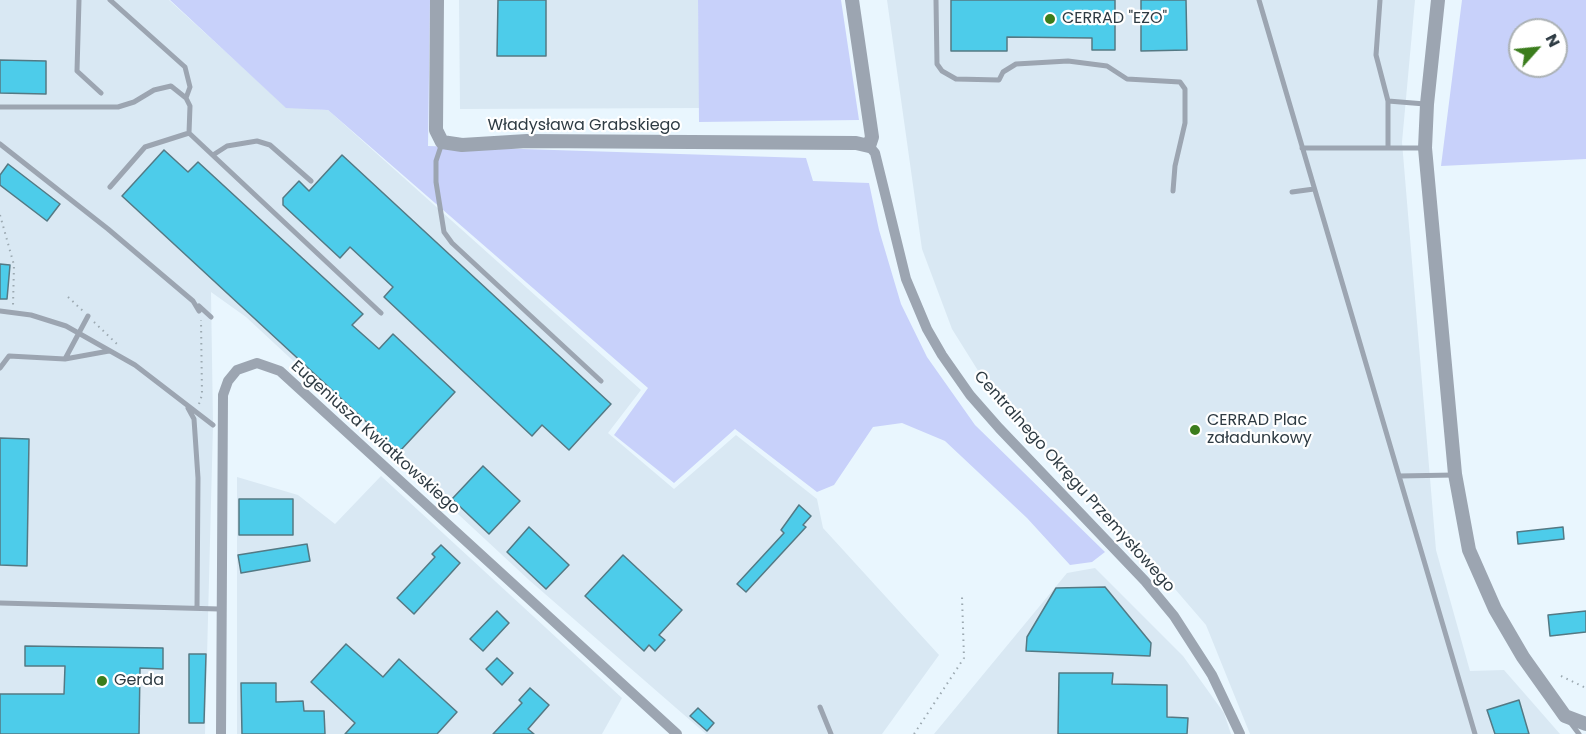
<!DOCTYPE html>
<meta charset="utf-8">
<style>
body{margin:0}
#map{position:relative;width:1586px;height:734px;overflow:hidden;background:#e9f6fe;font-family:Poppins,sans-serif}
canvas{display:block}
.north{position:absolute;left:1508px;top:18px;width:60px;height:60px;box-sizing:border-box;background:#fff;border:2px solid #abb1b4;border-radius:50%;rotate:63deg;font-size:16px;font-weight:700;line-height:24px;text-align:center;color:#2e3b43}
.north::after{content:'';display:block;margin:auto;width:21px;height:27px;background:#3b7d1d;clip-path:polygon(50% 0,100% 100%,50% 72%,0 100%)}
</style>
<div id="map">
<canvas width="1586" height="734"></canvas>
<div class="north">N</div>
</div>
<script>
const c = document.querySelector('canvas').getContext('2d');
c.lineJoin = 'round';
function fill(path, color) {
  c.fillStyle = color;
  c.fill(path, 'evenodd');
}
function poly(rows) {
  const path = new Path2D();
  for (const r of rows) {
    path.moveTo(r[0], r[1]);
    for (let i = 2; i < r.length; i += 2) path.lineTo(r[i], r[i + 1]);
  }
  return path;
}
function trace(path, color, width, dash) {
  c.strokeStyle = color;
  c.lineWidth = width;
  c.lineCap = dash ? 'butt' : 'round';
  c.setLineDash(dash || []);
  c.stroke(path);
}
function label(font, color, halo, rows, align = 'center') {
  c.font = font + ' Poppins,sans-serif';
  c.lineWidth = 4.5;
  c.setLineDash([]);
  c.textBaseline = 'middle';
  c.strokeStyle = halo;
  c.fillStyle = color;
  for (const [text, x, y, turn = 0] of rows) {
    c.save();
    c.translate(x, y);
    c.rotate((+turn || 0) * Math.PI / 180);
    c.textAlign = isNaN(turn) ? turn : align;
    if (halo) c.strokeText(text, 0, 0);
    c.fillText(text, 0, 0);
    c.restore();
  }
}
fill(poly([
 [0,0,169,0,286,107,328,110,641,390,608,433,674,489,736,435,817,499,823,528,939,655,882,734,706,734,529,580,246,317,211,292,213,425,205,734,0,734],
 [459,0,698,0,701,108,460,109],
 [887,0,1415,0,1402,142,1436,550,1470,671,1504,670,1560,734,1250,734,1206,625,1094,495,997,401,952,329,922,249],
 [381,476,622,698,602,734,237,734,237,477,298,495,335,524],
 [1095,568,1183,656,1224,713,1231,734,934,734,1067,573]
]), '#d9e8f3');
fill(poly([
 [170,0,430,0,428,146,806,158,813,181,869,183,879,230,901,304,927,357,975,425,1105,552,1092,562,1070,565,1027,518,945,441,902,423,873,427,834,485,817,492,735,429,674,483,614,435,648,388,328,110,286,108],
 [698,0,841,0,859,120,699,122],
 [1462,0,1586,0,1586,159,1441,166],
 [1520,30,1556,30,1556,66,1520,66]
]), '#c8d1fa');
const building = poly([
 [498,0,546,0,546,56,497,56,498,0],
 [951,0,1115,0,1115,50,1092,50,1092,38,1007,37,1007,51,951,51,951,0],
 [1141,0,1186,0,1187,50,1141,51,1141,0],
 [0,60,46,61,46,94,0,93,0,60],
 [164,150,188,172,198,162,363,314,352,325,379,349,393,334,455,392,399,452,122,196,164,150],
 [342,155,611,404,569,450,542,425,532,436,384,297,393,287,350,247,340,258,283,205,283,198,299,181,309,191,342,155],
 [8,164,60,204,47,221,0,185,0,175,8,164],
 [0,264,10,265,7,299,0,299,0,264],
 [0,438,29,439,27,566,0,565,0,438],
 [483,466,520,501,489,534,452,499,483,466],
 [239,499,293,499,293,535,239,535,239,499],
 [799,505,811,516,803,525,806,527,746,592,737,584,784,533,781,530,799,505],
 [529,527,569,565,546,589,507,552,529,527],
 [1563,527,1564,539,1518,544,1517,532,1563,527],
 [307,544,310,561,241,573,238,555,307,544],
 [441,545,460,563,414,614,397,598,435,557,432,554,441,545],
 [623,555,682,610,659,635,665,640,655,651,649,645,644,651,585,596,623,555],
 [1105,587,1151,643,1150,656,1026,651,1027,637,1056,588,1105,587],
 [497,611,509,623,483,651,470,639,497,611],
 [1586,611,1586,632,1550,636,1548,615,1586,611],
 [346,644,383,677,399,659,457,712,437,734,345,734,355,723,311,682,346,644],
 [25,646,163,648,163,669,140,668,139,734,0,734,0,694,64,694,65,666,25,666,25,646],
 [189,654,206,654,204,723,189,723,189,654],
 [497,658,513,673,502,685,486,669,497,658],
 [1059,673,1113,673,1112,684,1167,685,1167,717,1188,718,1187,734,1058,734,1059,673],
 [241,683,276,683,276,702,303,701,304,711,324,711,325,734,242,734,241,683],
 [530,688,549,705,528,729,534,734,493,734,522,703,519,700,530,688],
 [1519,700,1529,734,1495,734,1487,710,1519,700],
 [698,708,714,723,707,731,690,716,698,708]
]);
fill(building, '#4dccea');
trace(building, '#547984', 1.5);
trace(poly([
 [0,215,14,265,13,306],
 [68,297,83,311],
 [94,322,118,345],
 [199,404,202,395,201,320],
 [1561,676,1586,688],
 [914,734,964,658,962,597]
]), '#9ca9b1', 2, [1.5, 4.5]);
trace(poly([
 [79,0,77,71,101,93],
 [110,0,185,67,190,87,186,98],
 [936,0,937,64,942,71,956,79,999,80,1003,72,1016,64,1068,61,1107,66,1127,79,1180,82,1185,89,1185,123,1175,166,1173,191],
 [1259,0,1475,734],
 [1380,0,1376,55,1388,101,1388,147],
 [1388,101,1425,104],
 [0,107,118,107,134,102,154,90,171,86,186,98,190,106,189,133,381,313],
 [442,143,436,161,436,182,444,232,452,243,601,381],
 [0,144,108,229,193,301,199,311],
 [1302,148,1423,148],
 [213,155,227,146,257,141,270,145,311,181],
 [110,187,145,147,189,133],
 [1292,192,1314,189],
 [199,306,211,317],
 [0,311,31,315,66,326,135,365,213,425],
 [65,359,88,316],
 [0,368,9,356,65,359,109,351],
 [188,408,194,419,198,478,197,608],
 [1399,476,1454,475],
 [0,603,219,609],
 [820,707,831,734],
 [1570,722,1579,734]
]), '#9ca5b1', 5);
trace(poly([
 [869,146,875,153,906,279,927,329,942,355,970,395,999,428,1145,581,1174,616,1212,675,1240,734],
 [221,734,223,395,228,381,237,370,257,363,280,371,677,734]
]), '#9ca5b1', 10);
trace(poly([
 [437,0,436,130,442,142,462,145,527,141,856,143,869,146,872,137,852,0],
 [1438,0,1427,104,1425,148,1455,474,1469,550,1495,609,1523,657,1565,716,1586,724]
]), '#9ca5b1', 14);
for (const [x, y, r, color] of [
 [1050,19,6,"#3b7d1d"],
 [1195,430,6,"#3b7d1d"],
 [102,681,6,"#3b7d1d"]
]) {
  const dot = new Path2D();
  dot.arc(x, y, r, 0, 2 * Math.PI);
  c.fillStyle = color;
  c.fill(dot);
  trace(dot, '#fff', 2);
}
label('16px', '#2e3b43', '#fff', [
 ["CERRAD \"EZO\"",1062,19],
 ["CERRAD Plac",1207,421],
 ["załadunkowy",1207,439],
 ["Gerda",114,681]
], 'left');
label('16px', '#2e3b43', '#fff', [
 ["Władysława Grabskiego",584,126],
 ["Eugeniusza Kwiatkowskiego",375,438,42],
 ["Centralnego Okręgu Przemysłowego",1074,482,48]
]);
</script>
